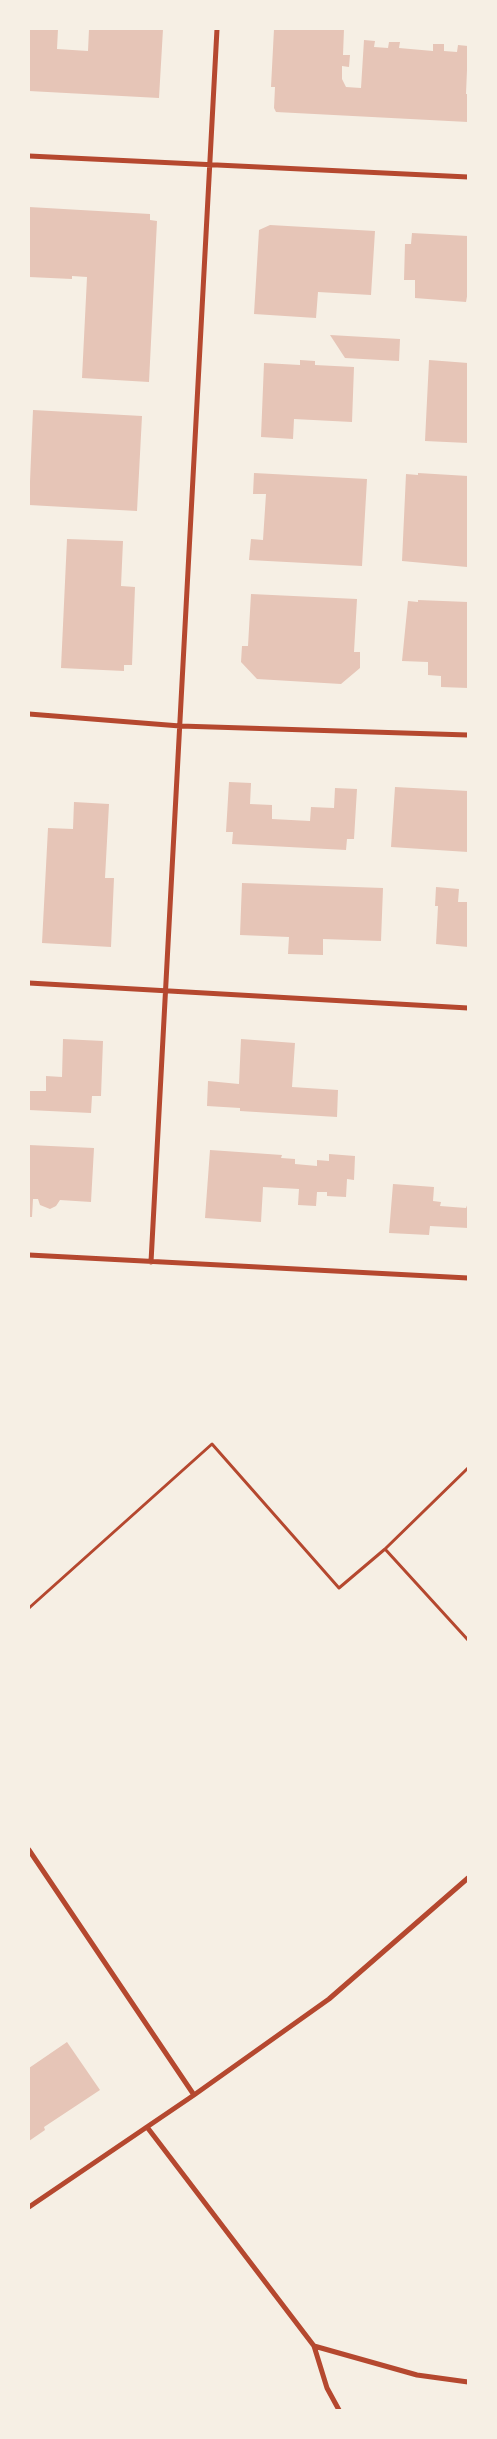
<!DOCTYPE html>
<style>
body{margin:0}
#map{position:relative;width:497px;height:2439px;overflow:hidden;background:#f6efe4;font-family:Signika,sans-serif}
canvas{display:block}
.frame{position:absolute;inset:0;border:30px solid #f6efe4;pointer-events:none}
</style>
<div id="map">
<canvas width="497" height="2439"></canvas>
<div class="frame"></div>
</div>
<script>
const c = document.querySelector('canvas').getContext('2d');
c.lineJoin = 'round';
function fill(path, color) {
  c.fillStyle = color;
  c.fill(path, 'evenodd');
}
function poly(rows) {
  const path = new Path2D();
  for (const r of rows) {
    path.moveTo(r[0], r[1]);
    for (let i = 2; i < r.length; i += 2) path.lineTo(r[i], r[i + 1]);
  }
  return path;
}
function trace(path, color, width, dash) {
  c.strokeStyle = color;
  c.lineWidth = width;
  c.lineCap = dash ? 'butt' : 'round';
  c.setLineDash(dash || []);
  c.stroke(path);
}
fill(poly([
 [29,29,58,29,57,49,88,51,89,29,163,29,159,98,29,91],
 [274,29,344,29,343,55,350,55,349,67,342,66,342,79,346,87,361,88,364,40,375,41,374,47,388,48,389,42,400,42,399,48,433,51,433,44,444,44,444,51,457,52,458,45,468,46,466,94,468,94,468,122,276,112,274,108,275,87,271,87],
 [29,207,150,214,150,220,157,221,149,382,82,378,87,277,72,276,72,279,29,277],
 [270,225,375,231,371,295,318,292,316,318,254,314,259,230],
 [412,233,468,236,468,291,466,302,415,298,415,280,404,280,405,244,411,244],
 [330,335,400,339,399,361,345,358],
 [300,360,315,361,315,365,354,367,352,422,294,419,293,439,261,437,264,363,300,365],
 [429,360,468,363,468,443,425,441],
 [33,410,142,416,137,511,29,505],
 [254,473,367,479,362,566,249,560,251,539,263,540,266,494,253,494],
 [418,473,468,476,467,567,402,561,406,474,418,475],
 [67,539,123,541,121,586,135,587,132,665,124,665,124,671,61,668],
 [251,594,357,599,354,652,360,652,360,668,341,684,257,679,241,662,242,646,248,646],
 [418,600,468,602,468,688,441,687,441,676,428,675,428,662,402,661,408,601,418,602],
 [229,782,251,783,250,804,272,805,272,819,310,821,311,807,334,808,335,788,357,789,354,839,347,839,346,850,232,844,233,832,226,832],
 [395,787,468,791,468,852,391,847],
 [74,802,109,804,105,878,114,878,111,947,42,943,48,828,73,829],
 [242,883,383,888,381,941,323,939,323,955,288,954,289,937,240,935],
 [436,887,459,889,458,902,468,902,468,947,436,944,438,906,435,906],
 [63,1039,103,1041,101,1096,92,1096,91,1113,29,1110,29,1091,46,1091,46,1076,62,1077],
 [241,1039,295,1043,292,1087,338,1090,337,1117,240,1111,240,1108,207,1106,208,1081,239,1084],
 [29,1145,94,1148,91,1202,60,1200,56,1206,50,1209,40,1205,38,1199,33,1199,32,1217,29,1217],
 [210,1150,282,1155,281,1158,295,1159,295,1164,317,1166,317,1160,329,1161,329,1154,355,1156,354,1180,347,1179,346,1197,327,1196,327,1192,317,1192,316,1206,298,1205,299,1189,263,1187,261,1222,205,1218],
 [393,1184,434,1187,433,1201,441,1202,440,1206,466,1208,468,1203,468,1228,430,1226,429,1235,389,1233],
 [67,2042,100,2090,44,2127,45,2130,29,2141,29,2068]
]), '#e6c5b7');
trace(poly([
 [385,1549,468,1468],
 [29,1608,212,1444,339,1588,385,1549,468,1640]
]), '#b5482f', 3);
trace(poly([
 [29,156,468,177],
 [29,714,180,726,468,735],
 [29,983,468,1008],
 [29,1255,468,1278],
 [151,1262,217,29],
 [29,1850,194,2095],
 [147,2127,314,2346,327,2388,339,2410],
 [29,2207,194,2095,329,1999,468,1878],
 [314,2346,417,2375,468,2382]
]), '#b5482f', 5);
</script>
